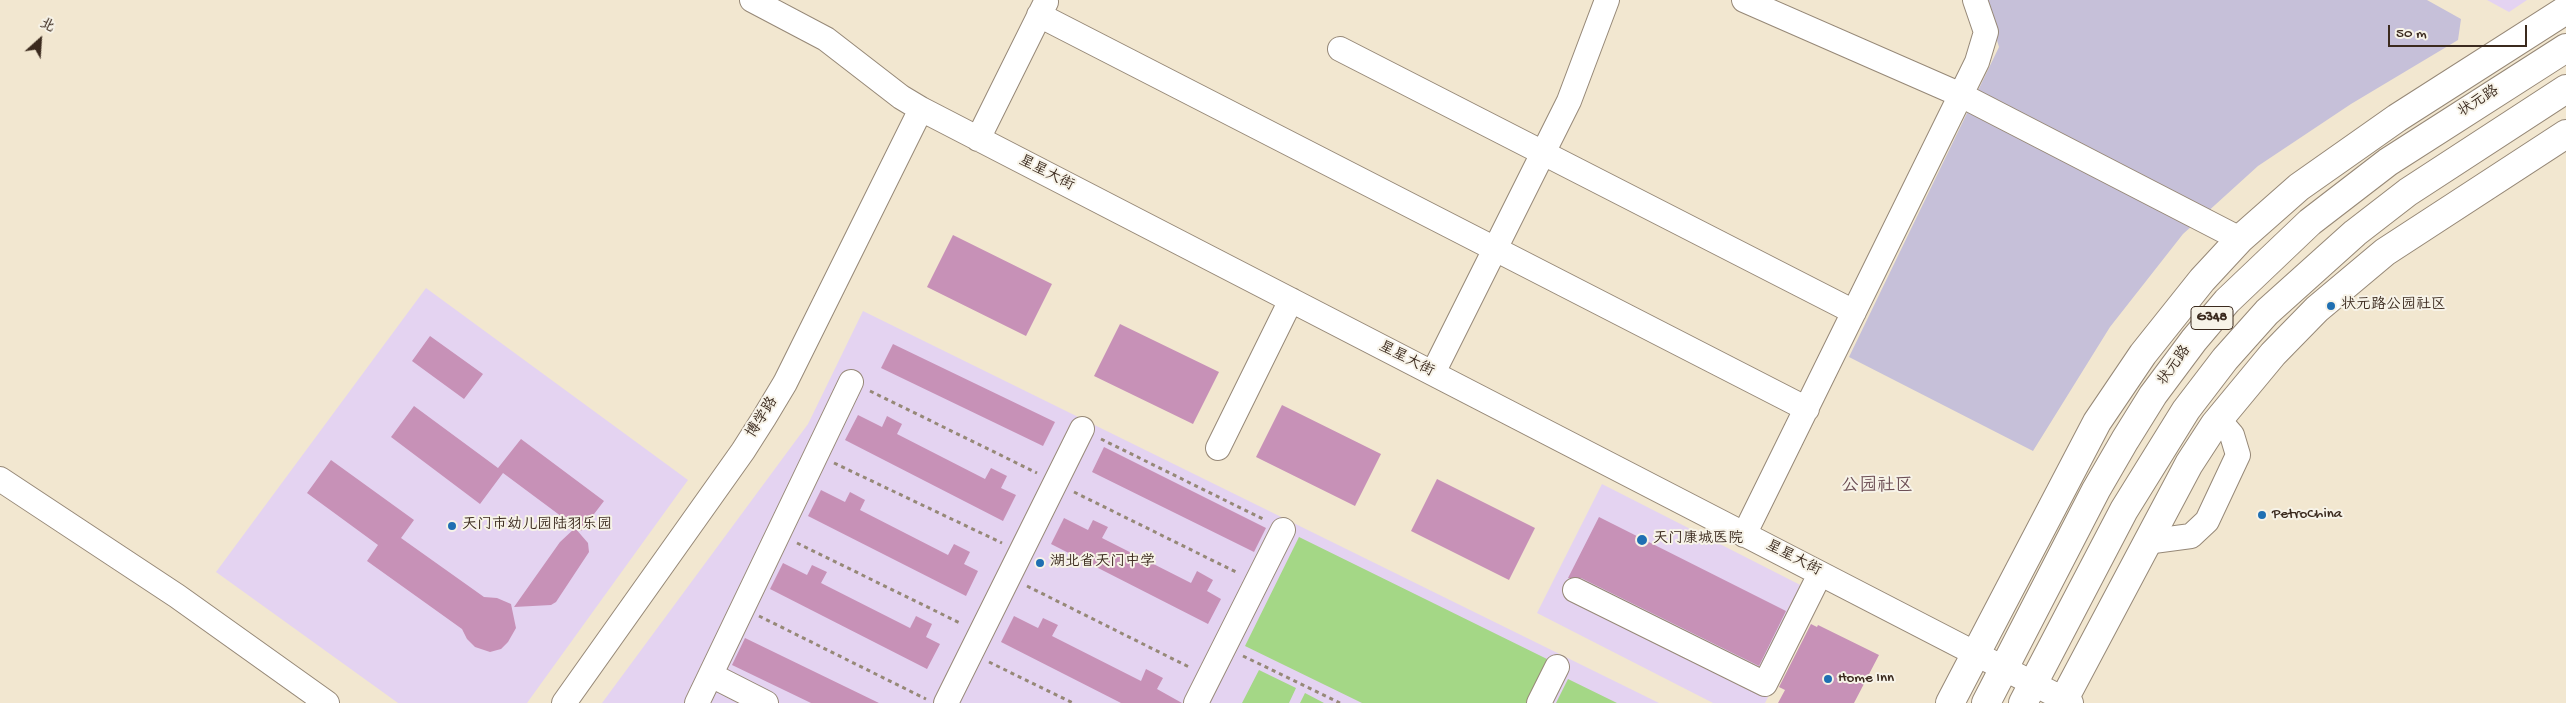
<!DOCTYPE html>
<meta charset="utf-8">
<style>
body{margin:0}
#map{position:relative;width:2566px;height:703px;overflow:hidden;background:#f2e7d0;font-family:"Gochi Hand","LXGW WenKai TC",sans-serif}
canvas{display:block}
.north{position:absolute;left:15px;top:15px;width:50px;height:50px;-webkit-text-stroke:4px #f7f3e8;paint-order:stroke;rotate:26deg;font-size:14px;font-weight:700;line-height:20px;text-align:center;color:#3b2a1e}
.north::after{content:'';display:block;margin:auto;width:18px;height:22px;background:#3b2a1e;clip-path:polygon(50% 0,100% 100%,50% 72%,0 100%)}
.scale{position:absolute;left:2388px;top:25px;width:139px;height:22px;box-sizing:border-box;border:2px solid #3b2a1e;border-top:0;padding-left:6px;font-size:15px;line-height:18px;white-space:nowrap;color:#3b2a1e;-webkit-text-stroke:4px #f7f3e8;paint-order:stroke}
</style>
<div id="map">
<canvas width="2566" height="703"></canvas>
<div class="north">北</div>
<div class="scale">50 m</div>
</div>
<script>
const c = document.querySelector('canvas').getContext('2d');
c.lineJoin = 'round';
function fill(path, color) {
  c.fillStyle = color;
  c.fill(path, 'evenodd');
}
function poly(rows) {
  const path = new Path2D();
  for (const r of rows) {
    path.moveTo(r[0], r[1]);
    for (let i = 2; i < r.length; i += 2) path.lineTo(r[i], r[i + 1]);
  }
  return path;
}
function trace(path, color, width, dash) {
  c.strokeStyle = color;
  c.lineWidth = width;
  c.lineCap = dash ? 'butt' : 'round';
  c.setLineDash(dash || []);
  c.stroke(path);
}
function label(font, color, halo, rows, align = 'center') {
  c.font = font + ' "Gochi Hand","LXGW WenKai TC",sans-serif';
  c.lineWidth = 4;
  c.setLineDash([]);
  c.textBaseline = 'middle';
  c.strokeStyle = halo;
  c.fillStyle = color;
  for (const [text, x, y, turn = 0] of rows) {
    c.save();
    c.translate(x, y);
    c.rotate((+turn || 0) * Math.PI / 180);
    c.textAlign = isNaN(turn) ? turn : align;
    if (halo) c.strokeText(text, 0, 0);
    c.fillText(text, 0, 0);
    c.restore();
  }
}
fill(poly([
 [2487,0,2527,0,2509,12],
 [426,288,688,480,527,703,398,703,216,572],
 [863,311,1659,703,602,703,808,424],
 [1602,484,1820,595,1765,703,1713,703,1537,613]
]), '#e4d3f1');
fill(poly([
 [1985,0,2427,0,2461,19,2458,40,2351,104,2258,166,2183,234,2110,327,2033,451,1849,357,1999,47]
]), '#c6c0d9');
fill(poly([
 [1299,537,1547,659,1526,703,1362,703,1245,646],
 [1259,670,1296,688,1289,703,1242,703],
 [1568,679,1617,703,1556,703],
 [1305,693,1324,703,1300,703]
]), '#a4d786');
fill(poly([
 [953,235,1052,284,1026,336,927,287],
 [1120,324,1219,372,1193,424,1094,376],
 [430,336,483,374,464,399,412,361],
 [893,344,1055,422,1043,446,881,368],
 [1282,405,1381,454,1355,506,1256,457],
 [414,406,498,468,521,439,604,501,581,531,503,473,480,504,391,437],
 [858,415,882,427,887,416,902,424,897,434,985,479,991,468,1007,476,1001,488,1016,495,1003,521,845,440],
 [1104,447,1266,528,1254,552,1092,472],
 [331,460,414,520,401,538,484,597,497,598,511,604,516,628,508,642,501,649,490,652,475,647,467,639,462,629,367,561,378,545,307,493],
 [1437,479,1535,528,1509,580,1411,531],
 [821,490,845,502,850,492,865,500,860,510,948,555,954,544,970,552,964,564,978,571,966,596,808,516],
 [1599,517,1786,611,1759,666,1581,578,1568,578],
 [1064,518,1088,530,1093,520,1108,527,1102,538,1191,583,1197,571,1213,580,1207,591,1221,599,1208,624,1051,544],
 [575,528,588,543,589,552,556,602,551,605,514,607,560,542],
 [783,563,807,575,812,565,827,572,821,583,910,628,916,616,932,624,926,637,940,644,927,669,770,589],
 [1014,616,1038,628,1043,618,1058,625,1052,636,1141,681,1146,669,1163,678,1157,689,1182,703,1121,703,1001,642],
 [1811,624,1817,627,1818,625,1879,655,1854,703,1778,703,1785,690,1779,687],
 [745,638,879,703,811,703,732,665]
]), '#c791b7');
const minor = poly([
 [752,0,826,39,901,97,921,109,2071,703],
 [1744,0,1961,95,2240,239],
 [1039,15,1807,409],
 [1340,49,1854,312],
 [978,139,1046,2],
 [1433,373,1569,101,1607,0],
 [1218,448,1291,300],
 [0,479,177,596,327,703],
 [1744,535,1977,62,1986,32,1975,0],
 [2146,542,2191,536,2207,521,2238,455,2232,435,2219,420],
 [1575,590,1765,684,1820,574],
 [711,675,766,703],
 [564,703,743,451,764,418,785,383,921,109],
 [697,703,851,382],
 [946,703,1082,429],
 [1196,703,1283,530],
 [1539,703,1557,667]
]);
const highway = poly([
 [1950,703,2097,422,2143,354,2202,280,2240,239,2299,187,2397,118,2566,10],
 [1986,703,2096,490,2125,440,2153,395,2194,340,2227,301,2310,222,2388,162,2566,48],
 [2023,703,2124,510,2186,410,2225,359,2267,312,2355,233,2408,192,2566,89],
 [2062,703,2189,464,2215,424,2273,354,2317,309,2385,252,2566,134]
]);
trace(minor, '#968877', 26);
trace(highway, '#968877', 30);
trace(poly([
 [870,391,1037,473],
 [1101,439,1265,520],
 [834,463,1002,543],
 [1074,492,1238,573],
 [797,543,962,624],
 [1027,586,1191,668],
 [759,616,926,699],
 [1243,656,1340,703],
 [989,662,1073,703]
]), '#968877', 3, [4, 4]);
trace(minor, '#fff', 24);
trace(highway, '#fff', 28);
for (const [x, y, r, color] of [
 [2331,306,5,"#1f6fb2"],
 [2262,515,5,"#1f6fb2"],
 [452,526,5,"#1f6fb2"],
 [1642,540,6,"#1f6fb2"],
 [1040,563,5,"#1f6fb2"],
 [1828,679,5,"#1f6fb2"]
]) {
  const dot = new Path2D();
  dot.arc(x, y, r, 0, 2 * Math.PI);
  c.fillStyle = color;
  c.fill(dot);
  trace(dot, '#f7f3e8', 2);
}
for (const [x, y, w] of [
 [2212,318,42]
]) {
  const box = new Path2D();
  box.roundRect(x - w / 2, y - 11.5, w, 23, 4);
  c.fillStyle = '#f7f3e8';
  c.fill(box);
  trace(box, '#3b2a1e', 1);
}
label('bold 14px', '#3b2a1e', null, [
 ["G348",2212,318]
]);
label('15px', '#3b2a1e', '#f7f3e8', [
 ["状元路",2479,102,-32],
 ["星星大街",1046,174,27],
 ["星星大街",1406,360,27],
 ["状元路",2175,366,-54],
 ["博学路",763,418,-58],
 ["星星大街",1793,559,27]
]);
label('15px', '#3b2a1e', '#f7f3e8', [
 ["状元路公园社区",2341,306],
 ["PetroChina",2272,515],
 ["天门市幼儿园陆羽乐园",462,526],
 ["天门康城医院",1653,540],
 ["湖北省天门中学",1050,563],
 ["Home Inn",1838,679]
], 'left');
label('18px', '#6c4e54', '#f7f3e8', [
 ["公园社区",1877,487]
]);
</script>
